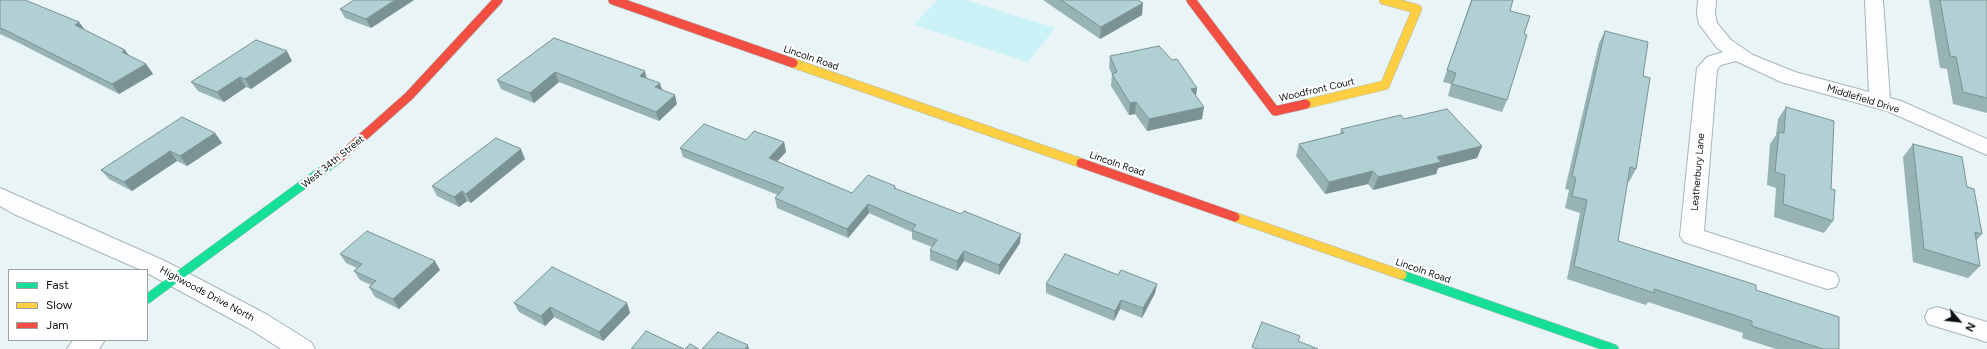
<!DOCTYPE html>
<style>
body{margin:0}
#map{position:relative;width:1987px;height:349px;overflow:hidden;background:#e8f4f5;font-family:Figtree,sans-serif}
canvas{display:block}
.legend{position:absolute;left:8px;top:269px;width:140px;height:72px;box-sizing:border-box;background:#fff;border:1px solid #9da0a0;margin:0;padding:5px 7px;list-style:none;font-size:12px;color:#091112}
.legend li{display:flex;align-items:center;gap:8px;height:20px}
.legend b{width:20px;border:1px solid #9da0a0}
.north{position:absolute;left:1939px;top:301px;width:40px;height:40px;-webkit-text-stroke:3px #fff;paint-order:stroke;rotate:118deg;font-size:11px;font-weight:700;line-height:16px;text-align:center;color:#091112}
.north::after{content:'';display:block;margin:auto;width:14px;height:18px;background:#091112;clip-path:polygon(50% 0,100% 100%,50% 72%,0 100%)}
</style>
<div id="map">
<canvas width="1987" height="349"></canvas>
<ul class="legend">
<li><b style="height:5px;background:#16e098"></b>Fast</li>
<li><b style="height:5px;background:#ffcf43"></b>Slow</li>
<li><b style="height:5px;background:#f24e42"></b>Jam</li>
</ul>
<div class="north">N</div>
</div>
<script>
const c = document.querySelector('canvas').getContext('2d');
c.lineJoin = 'round';
function fill(path, color) {
  c.fillStyle = color;
  c.fill(path, 'evenodd');
}
function poly(rows) {
  const path = new Path2D();
  for (const r of rows) {
    path.moveTo(r[0], r[1]);
    for (let i = 2; i < r.length; i += 2) path.lineTo(r[i], r[i + 1]);
  }
  return path;
}
function trace(path, color, width, dash) {
  c.strokeStyle = color;
  c.lineWidth = width;
  c.lineCap = dash ? 'butt' : 'round';
  c.setLineDash(dash || []);
  c.stroke(path);
}
function label(font, color, halo, rows, align = 'center') {
  c.font = font + ' Figtree,sans-serif';
  c.lineWidth = 4;
  c.setLineDash([]);
  c.textBaseline = 'middle';
  c.strokeStyle = halo;
  c.fillStyle = color;
  for (const [text, x, y, turn = 0] of rows) {
    c.save();
    c.translate(x, y);
    c.rotate((+turn || 0) * Math.PI / 180);
    c.textAlign = isNaN(turn) ? turn : align;
    if (halo) c.strokeText(text, 0, 0);
    c.fillText(text, 0, 0);
    c.restore();
  }
}
fill(poly([
 [937,0,966,0,1055,28,1028,62,914,25]
]), '#caf2f7');
const street = poly([
 [1698,0,1716,0,1715,14,1717,23,1731,40,1753,55,1795,72,1869,92,1865,0,1883,0,1890,98,1901,101,1987,139,1987,155,1887,111,1781,82,1736,61,1721,65,1717,70,1704,231,1836,273,1839,280,1836,287,1827,289,1684,242,1680,236,1697,68,1707,57,1723,52,1717,48,1699,24,1697,14,1698,0],
 [0,188,165,261,266,314,311,342,315,349,281,349,248,328,147,273,147,270,141,270,14,214,0,206,0,188],
 [1937,307,1987,322,1987,342,1928,324,1925,317,1928,310,1937,307],
 [73,340,105,340,99,349,67,349,73,340]
]);
const fast = poly([
 [1402,275,1614,349],
 [147,299,338,159]
]);
const slow = poly([
 [793,63,1081,163],
 [1306,104,1385,85,1417,9,1384,0],
 [1235,217,1402,275]
]);
const jam = poly([
 [613,0,793,63],
 [1191,0,1275,111,1306,104],
 [338,159,409,96,498,0],
 [1081,163,1235,217]
]);
trace(street, '#abb4b6', 2);
trace(fast, '#abb4b6', 10);
trace(slow, '#abb4b6', 10);
trace(jam, '#abb4b6', 10);
fill(street, '#fcfdfe');
trace(fast, '#16e098', 9);
trace(slow, '#ffcf43', 9);
trace(jam, '#f24e42', 9);
fill(poly([
 [0,0,79,22,85,30,125,50,129,56,146,64,153,74,119,94,15,41,0,34],
 [414,0,371,28,345,18,340,9],
 [1043,0,1138,0,1142,15,1100,39],
 [1471,0,1510,11,1524,34,1507,100,1502,112,1448,96,1451,84,1443,82],
 [1929,0,1987,0,1987,113,1953,104,1947,69,1940,68],
 [1605,31,1643,76,1636,169,1629,182,1627,181,1618,241,1756,290,1839,349,1776,349,1742,338,1743,333,1648,302,1646,305,1567,279,1580,213,1565,208,1569,190,1565,189,1599,43],
 [554,38,647,78,662,90,677,104,659,121,559,82,534,103,501,89,497,80],
 [1110,56,1197,88,1196,96,1202,119,1147,131,1135,114,1129,115,1111,86,1112,74,1109,68],
 [292,61,251,89,246,87,224,102,198,91,191,82],
 [1786,107,1831,189,1833,221,1824,233,1774,217,1776,188,1767,185,1770,144,1776,135,1778,119],
 [1404,119,1482,146,1477,158,1438,168,1436,174,1373,190,1368,184,1325,194,1296,156,1299,144,1340,134,1341,129],
 [215,133,222,143,187,166,177,161,132,191,109,179,101,170],
 [746,140,784,142,786,152,777,161,852,193,895,186,896,189,1020,243,999,275,964,261,957,271,930,260,930,250,932,247,912,239,912,232,869,213,848,238,777,208,775,198,778,195,683,157,680,148],
 [1913,144,1967,187,1982,234,1976,241,1980,266,1968,278,1913,262,1903,157],
 [525,159,471,203,467,201,459,207,437,196,432,186],
 [340,254,440,270,399,309,375,297,369,287,371,285,360,280,354,271,357,268,346,263],
 [1118,275,1157,284,1155,293,1142,318,1120,309,1114,321,1046,293,1046,284],
 [514,303,627,303,630,313,603,341,554,317,545,326,519,312]
]), '#97b3b5');
fill(poly([
 [395,0,414,0,371,28,366,19],
 [1143,3,1142,15,1100,39,1101,27],
 [79,22,86,32,75,25],
 [125,50,132,60,122,52],
 [287,51,292,61,251,89,245,79],
 [146,64,153,74,119,94,112,84],
 [645,71,647,81,640,76],
 [555,72,559,82,534,103,530,93],
 [240,77,246,87,224,102,217,92],
 [660,83,663,93,655,87],
 [1197,88,1195,101,1191,89],
 [675,95,677,104,659,121,656,112],
 [1136,102,1135,114,1129,115,1130,103],
 [1204,107,1202,119,1147,131,1149,119],
 [215,133,222,143,187,166,180,156],
 [784,142,786,152,771,168,769,158],
 [1482,146,1477,158,1438,168,1436,174,1373,190,1378,177,1437,157],
 [521,149,525,159,471,203,466,194],
 [170,151,177,161,132,191,124,182],
 [1373,171,1368,184,1325,194,1329,182],
 [462,191,467,201,459,207,454,197],
 [868,204,869,213,848,238,847,229],
 [1021,234,1020,243,999,275,999,265],
 [964,251,964,261,957,271,957,261],
 [435,261,440,270,399,309,393,299],
 [1157,284,1155,293,1142,318,1143,308],
 [1121,300,1120,309,1114,321,1115,311],
 [627,303,630,313,603,341,599,332],
 [550,307,554,317,545,326,541,316],
 [748,345,749,349,745,349]
]), '#7b9294');
const building = poly([
 [0,0,25,0,79,22,75,25,125,50,122,52,146,64,112,84,7,31,0,28,0,0],
 [354,0,395,0,366,19,340,9,354,0],
 [1061,0,1138,0,1143,3,1101,27,1061,0],
 [1472,0,1513,0,1510,11,1530,16,1524,34,1527,35,1507,100,1452,84,1456,73,1447,70,1472,0],
 [1940,0,1987,0,1987,98,1963,92,1956,57,1950,56,1940,0],
 [1605,31,1648,42,1643,76,1650,78,1636,169,1630,167,1618,241,1756,285,1756,290,1839,317,1839,349,1823,349,1752,326,1752,321,1654,289,1654,293,1574,266,1587,200,1572,196,1576,178,1572,176,1605,31],
 [554,38,645,71,640,76,660,83,655,87,675,95,656,112,555,72,530,93,497,80,554,38],
 [256,40,287,51,245,79,240,77,217,92,191,82,256,40],
 [1159,46,1172,60,1177,59,1197,88,1191,89,1204,107,1149,119,1136,102,1130,103,1112,74,1117,72,1110,56,1159,46],
 [1786,107,1834,121,1831,189,1835,190,1833,221,1783,204,1785,175,1775,172,1779,132,1784,133,1786,107],
 [1447,109,1482,146,1437,157,1441,162,1378,177,1373,171,1329,182,1299,144,1344,133,1341,129,1401,115,1404,119,1447,109],
 [182,117,215,133,180,156,170,151,124,182,101,170,182,117],
 [704,124,746,140,754,131,784,142,769,158,852,193,868,175,895,186,894,188,961,214,964,211,1021,234,999,265,964,251,957,261,930,250,937,240,912,230,916,225,868,204,847,229,775,198,784,188,680,148,704,124],
 [496,138,521,149,466,194,462,191,454,197,432,186,496,138],
 [1913,144,1962,157,1967,187,1974,189,1982,234,1975,232,1980,266,1924,249,1913,144],
 [367,231,435,261,393,299,369,287,376,281,354,271,362,264,340,254,367,231],
 [1065,254,1118,275,1121,270,1157,284,1143,308,1121,300,1115,311,1046,284,1065,254],
 [552,267,627,303,599,332,550,307,541,316,514,303,552,267],
 [1262,322,1300,336,1298,341,1318,349,1257,349,1252,347,1262,322],
 [646,331,684,349,631,349,646,331],
 [718,332,748,345,745,349,702,349,718,332],
 [690,344,699,349,685,349,690,344]
]);
fill(building, '#b0d0d3');
trace(building, '#7b9294', 1);
label('10px', '#091112', '#fff', [
 ["Lincoln Road",811,58,19],
 ["Woodfront Court",1317,90,-13],
 ["Middlefield Drive",1863,99,17],
 ["West 34th Street",333,162,-39],
 ["Lincoln Road",1117,164,19],
 ["Leatherbury Lane",1698,172,-85],
 ["Lincoln Road",1423,271,19],
 ["Highwoods Drive North",207,294,28]
]);
</script>
